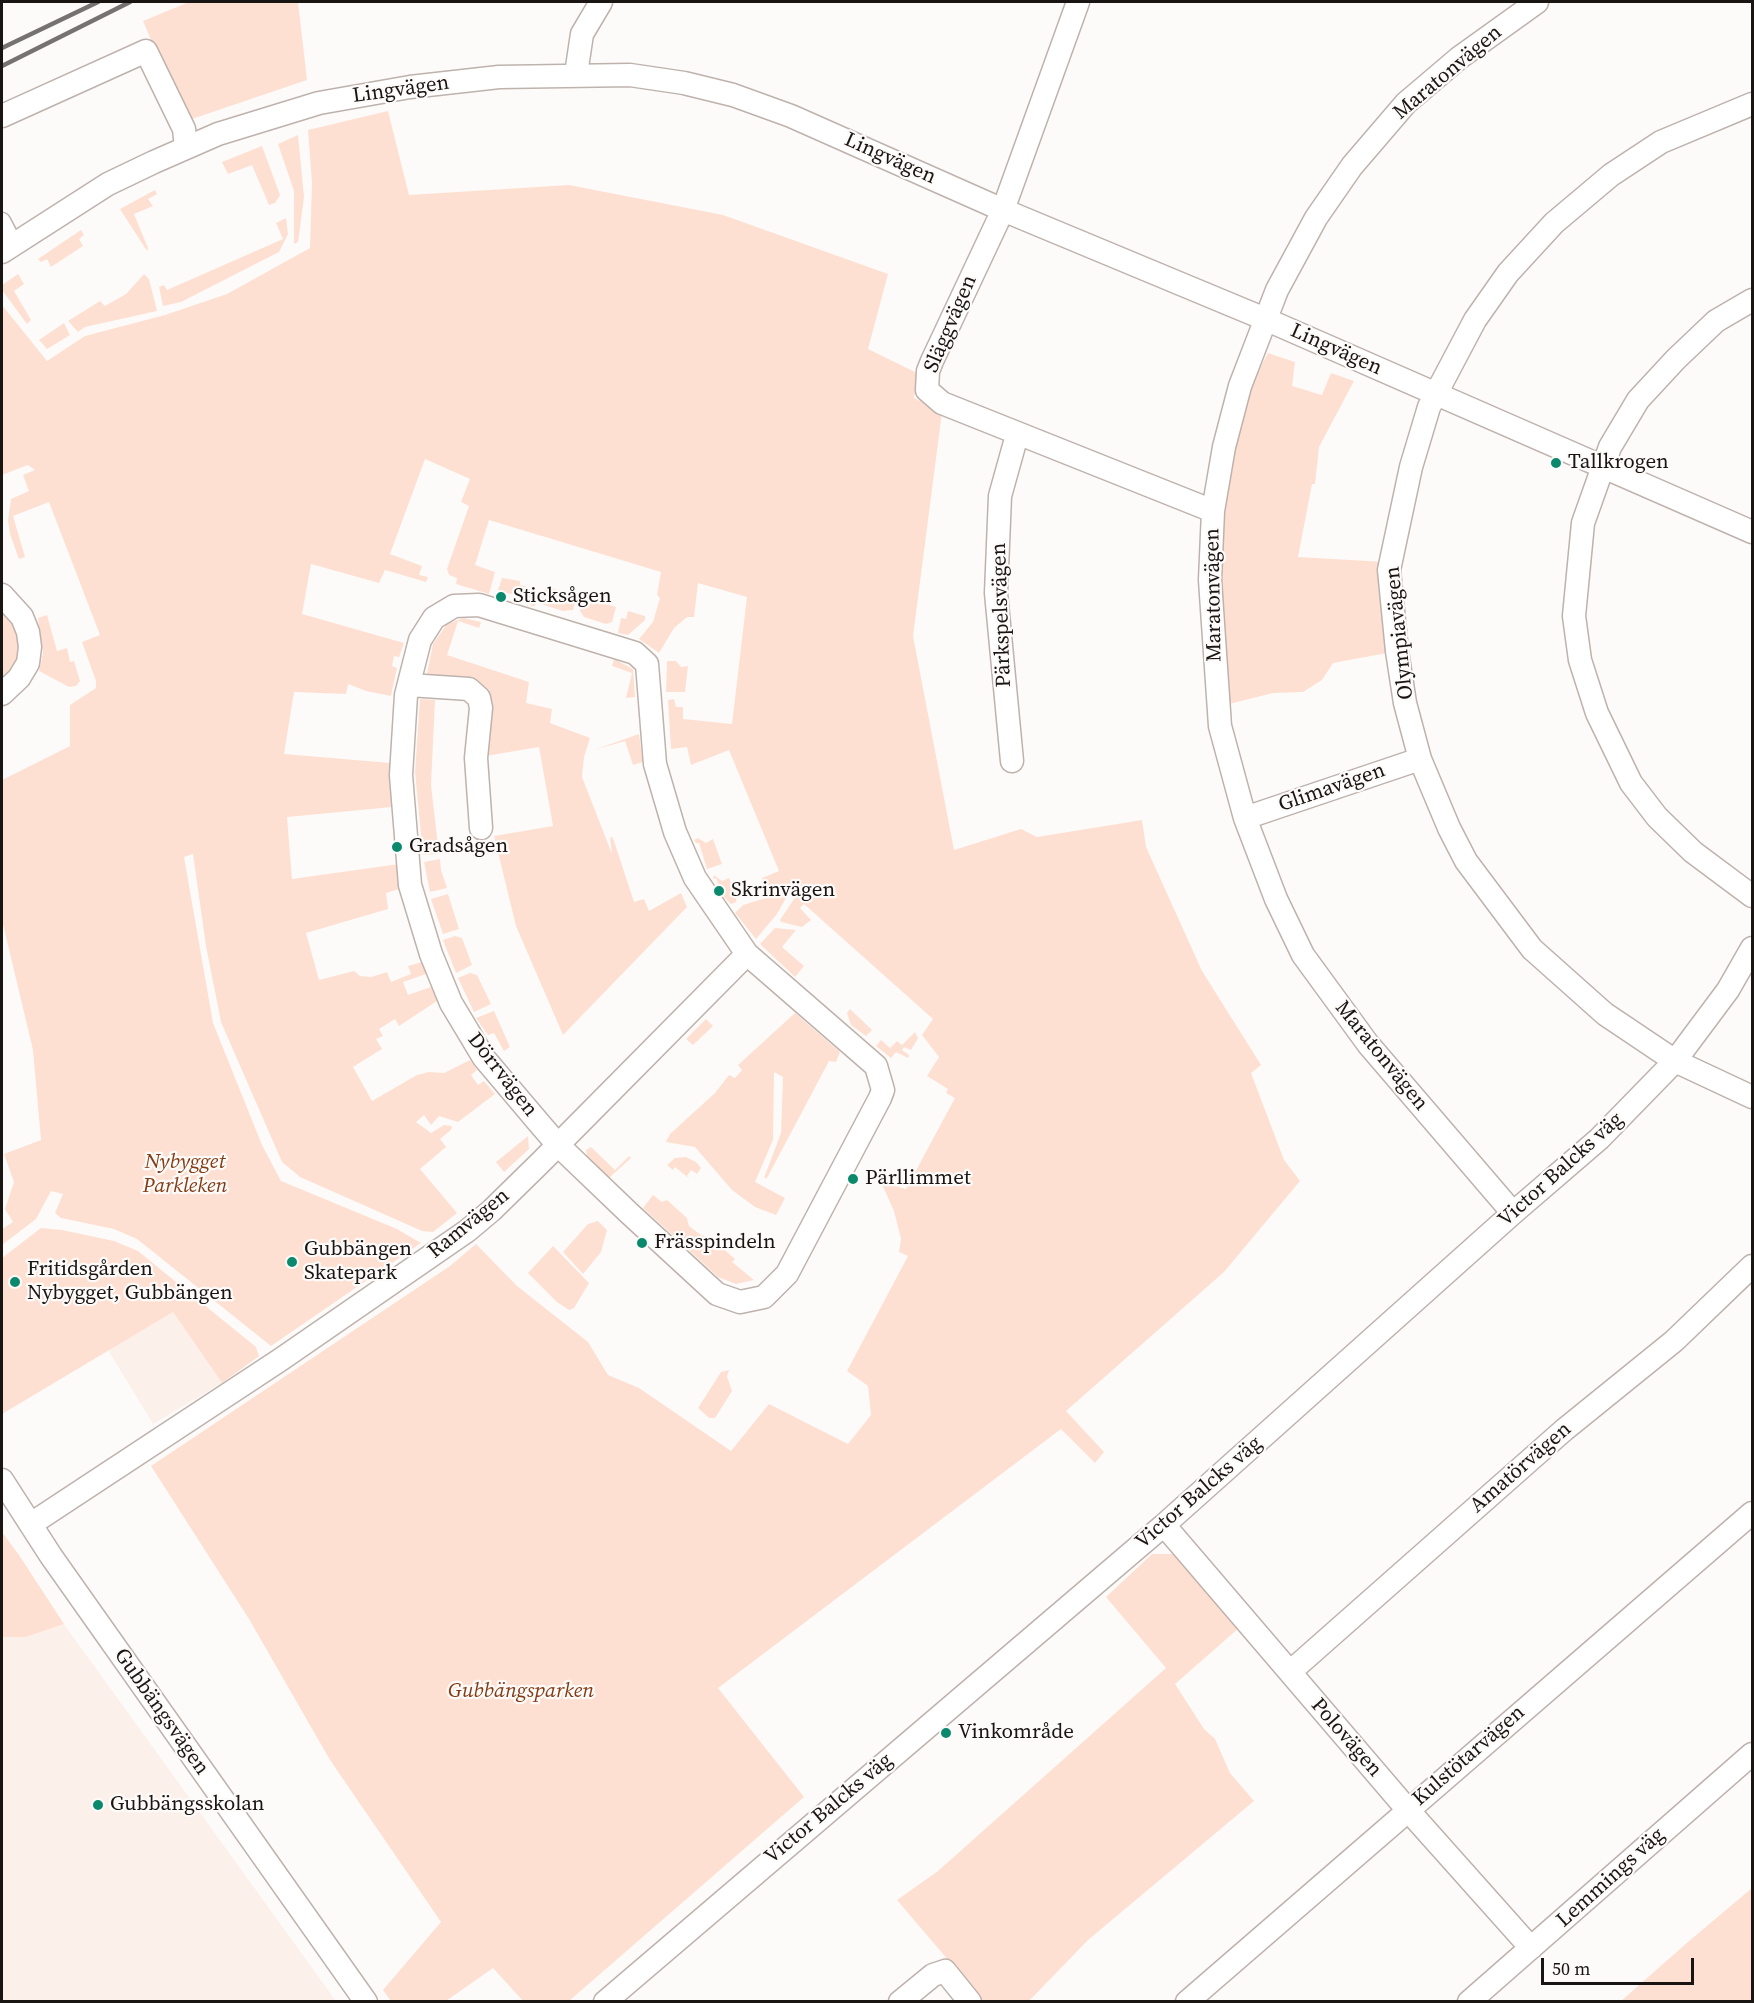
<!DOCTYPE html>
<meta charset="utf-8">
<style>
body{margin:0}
#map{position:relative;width:1754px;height:2003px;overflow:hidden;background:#fdfbf9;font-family:"Source Serif 4",serif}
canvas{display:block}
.frame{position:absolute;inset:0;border:3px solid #191513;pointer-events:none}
.scale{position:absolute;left:1541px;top:1958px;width:153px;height:27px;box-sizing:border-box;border:3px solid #191513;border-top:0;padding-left:8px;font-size:18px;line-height:21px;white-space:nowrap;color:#191513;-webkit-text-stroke:4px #fdfbf9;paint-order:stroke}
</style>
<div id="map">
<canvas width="1754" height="2003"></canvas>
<div class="frame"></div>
<div class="scale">50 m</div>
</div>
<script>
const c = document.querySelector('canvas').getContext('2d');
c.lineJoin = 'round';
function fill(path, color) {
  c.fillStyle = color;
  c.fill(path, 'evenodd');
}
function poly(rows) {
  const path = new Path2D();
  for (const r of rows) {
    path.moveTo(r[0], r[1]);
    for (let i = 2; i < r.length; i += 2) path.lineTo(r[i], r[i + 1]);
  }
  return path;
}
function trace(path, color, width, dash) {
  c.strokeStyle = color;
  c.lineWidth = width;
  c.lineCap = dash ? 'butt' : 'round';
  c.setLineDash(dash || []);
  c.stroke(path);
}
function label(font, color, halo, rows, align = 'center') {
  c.font = font + ' "Source Serif 4",serif';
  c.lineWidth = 4.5;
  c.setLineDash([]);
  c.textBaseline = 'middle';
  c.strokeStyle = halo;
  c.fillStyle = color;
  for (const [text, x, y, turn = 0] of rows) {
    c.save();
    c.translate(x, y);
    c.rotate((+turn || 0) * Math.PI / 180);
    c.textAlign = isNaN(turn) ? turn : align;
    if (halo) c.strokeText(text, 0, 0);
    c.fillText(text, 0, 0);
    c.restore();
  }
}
fill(poly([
 [173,1312,222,1383,153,1424,108,1350],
 [64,1624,336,2001,2,2002,2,1637,26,1637]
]), '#fcf0ea');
fill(poly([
 [189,2,298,2,307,80,186,121,143,21],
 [388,111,409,195,569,185,723,215,888,274,868,349,919,374,914,398,942,412,913,636,954,850,1021,829,1037,837,1142,820,1146,847,1202,971,1261,1065,1251,1073,1284,1160,1300,1181,1224,1272,1066,1411,1104,1452,1095,1463,1061,1429,718,1688,804,1797,569,2001,523,2001,493,1968,446,2001,391,2001,383,1990,441,1922,330,1760,249,1619,151,1466,450,1266,476,1244,517,1286,588,1342,608,1375,639,1388,731,1451,769,1404,848,1444,871,1415,868,1386,847,1371,908,1256,899,1252,901,1239,894,1211,881,1182,906,1189,955,1098,946,1093,948,1089,927,1076,939,1057,922,1035,933,1019,804,904,800,908,811,920,802,927,781,922,780,920,796,896,791,889,777,914,756,939,735,913,743,905,769,897,762,878,779,871,729,750,691,765,687,747,671,749,668,700,674,699,676,707,683,707,683,719,732,724,747,597,698,583,694,617,687,617,674,628,659,653,639,639,653,622,660,598,657,595,661,572,489,520,475,565,495,572,489,594,456,584,457,578,449,575,447,569,469,506,461,502,470,479,425,459,390,554,422,566,419,575,428,577,426,582,385,570,379,583,311,564,302,614,404,643,399,657,394,656,392,666,397,668,391,696,366,691,348,684,346,694,294,692,284,754,391,763,392,807,287,817,292,879,399,864,403,888,386,893,388,909,306,933,319,980,354,971,360,976,371,977,387,972,391,982,411,974,408,966,422,962,426,974,403,982,408,995,431,987,437,1001,399,1026,395,1019,379,1029,383,1036,376,1039,382,1049,353,1067,372,1101,417,1075,429,1072,444,1073,470,1060,477,1070,471,1075,478,1085,484,1081,495,1094,458,1122,439,1116,431,1125,424,1115,416,1122,431,1133,444,1125,452,1126,451,1130,440,1139,446,1147,420,1169,457,1213,433,1232,422,1231,300,1177,282,1162,221,1022,206,946,193,854,184,857,213,1023,262,1145,281,1181,397,1229,421,1243,271,1346,137,1239,114,1229,61,1218,55,1213,63,1194,51,1191,36,1219,2,1245,2,1229,13,1222,5,1209,14,1182,4,1154,41,1140,33,1050,2,920,2,780,70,746,70,705,96,688,96,681,82,642,100,635,49,502,13,516,25,557,19,559,10,534,8,521,11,499,29,491,23,475,35,470,28,465,2,475,2,305,47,361,85,336,165,315,227,294,310,248,312,183,308,130],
 [298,135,304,197,298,242,294,244,294,191,278,144],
 [262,146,280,195,275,203,269,205,252,165,228,174,222,162],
 [155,190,157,194,148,199,153,206,134,214,148,248,147,251,120,209],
 [286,218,288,234,279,252,181,302,163,306,159,287,164,285,167,290,283,239,276,223],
 [81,230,84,235,79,239,83,246,51,267,47,259,41,262,38,259],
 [18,274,24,284,14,291,31,320,27,324,2,290,2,285],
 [144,274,149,279,157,311,85,327,78,332,68,321,100,301,105,306,126,294],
 [64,323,70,335,47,349,39,340],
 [1268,353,1295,362,1292,386,1322,395,1331,373,1354,381,1319,447,1315,484,1312,484,1298,557,1385,562,1387,653,1333,663,1322,680,1303,692,1273,693,1225,705,1221,600,1225,508,1233,447,1250,387],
 [502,578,520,581,520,585,534,589,530,598,502,592,498,590],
 [547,587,577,595,573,610,563,611,538,603,533,607,530,605],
 [588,599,616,607,612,622,606,624,584,617,580,611,581,607,587,607],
 [2,607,10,616,20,641,18,660,2,685],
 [628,611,645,616,645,620,628,635,618,633,621,618,626,619],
 [47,615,57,651,67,648,70,662,74,661,80,681,76,686,69,687,39,671,43,653,38,618],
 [463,618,481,622,479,628,458,621,447,655,529,682,526,703,552,709,550,723,590,738,584,757,582,777,612,854,610,837,613,838,634,902,644,899,649,911,681,893,687,907,563,1035,516,926,494,836,553,826,539,747,480,757,483,698,426,678,433,644,447,624],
 [614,659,633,669,635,697,626,698,632,673,612,666],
 [667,661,676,661,681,667,688,666,685,692,666,692],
 [420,699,435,700,431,785,439,854,423,855,415,772],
 [639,734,643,762,633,765,625,741,594,750],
 [698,838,706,843,713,839,722,864,707,869,699,843,696,843,694,840],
 [440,859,441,870,447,888,430,892,424,862],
 [714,875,722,881,729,878,737,896,736,902,731,904,723,896,716,878,713,879],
 [448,894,459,929,443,934,431,899],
 [775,928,796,930,782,947,804,966,795,977,760,944],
 [455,936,462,938,472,965,456,973,443,940],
 [470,973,477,975,491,1004,474,1012,458,978],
 [850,1009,872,1030,866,1036,851,1025,847,1013],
 [494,1011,510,1047,504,1051,494,1033,488,1035,476,1018],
 [795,1013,840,1052,836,1062,829,1061,767,1178,764,1178,781,1133,783,1077,774,1072,773,1140,755,1182,785,1198,776,1215,755,1207,732,1190,695,1147,666,1142,670,1134,715,1093,729,1075,735,1078,742,1070,738,1065],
 [706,1019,713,1026,693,1045,686,1039],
 [915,1032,918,1038,911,1050,904,1047,902,1050,909,1055,908,1058,896,1052,891,1058,876,1046,881,1040,890,1048,897,1041,902,1045],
 [528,1136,529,1149,504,1172,496,1162],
 [591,1147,615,1170,629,1156,631,1158,609,1178,587,1156,586,1150],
 [686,1157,696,1162,701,1168,697,1174,691,1170,687,1176,691,1180,675,1167,673,1170,667,1165,675,1158],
 [653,1195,662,1202,667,1200,687,1218,689,1226,701,1235,711,1238,735,1259,732,1262,754,1280,736,1284,718,1277,643,1208],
 [598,1221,607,1230,601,1252,583,1274,563,1252,588,1224],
 [41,1228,62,1230,114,1241,138,1251,256,1347,259,1356,222,1383,173,1312,2,1414,2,1258],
 [553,1246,589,1283,574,1308,569,1310,557,1302,528,1273],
 [729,1370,727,1376,732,1391,715,1418,709,1418,698,1408,721,1372],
 [2,1532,19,1555,64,1624,26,1637,2,1637],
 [1152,1554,1174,1554,1239,1628,1175,1684,1204,1729,1215,1739,1230,1773,1254,1801,1088,1940,1029,2001,983,2001,897,1900,938,1871,1166,1668,1106,1597],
 [1752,1888,1752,2000,1621,2001,1688,1942]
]), '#fee0d2');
const pedestrian = poly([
 [2,221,14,244]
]);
const minor = poly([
 [1078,2,1003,210,932,361,928,371,927,390,942,403,1213,511],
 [576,74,582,34,601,2],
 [1752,104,1661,142,1611,175,1554,223,1508,273,1475,320,1429,407,1411,467,1389,570,1397,651,1405,703,1420,759,1449,828,1466,861,1532,949,1605,1014,1675,1061,1752,1097],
 [2,116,146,51,184,129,186,147],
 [2,252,108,184,154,162,218,134,319,103,410,87,499,77,630,75,684,83,733,95,791,116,1003,210,1265,319,1752,532],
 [1752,300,1716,321,1676,359,1638,400,1610,447,1583,523,1574,616,1580,660,1597,713,1631,783,1657,817,1693,852,1752,896],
 [2,595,22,617,28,632,30,647,28,663,19,678,2,694],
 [479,605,635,653,647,664,655,764,675,832,695,878,747,954,876,1066,883,1090,880,1098,787,1274,764,1297,740,1302,717,1294,629,1213,558,1145,539,1123,484,1058,451,1003,431,954,410,885,401,775,406,695,420,640,434,618,454,606,479,605],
 [409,685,469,689,479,698,481,708,476,758,481,828],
 [1012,761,996,593,1000,496,1017,435],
 [1245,818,1420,759],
 [1513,1213,1368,1044,1303,955,1276,899,1245,818,1220,726,1210,580,1213,511,1224,447,1240,386,1277,290,1316,218,1352,166,1406,103,1459,58,1537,2],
 [2,1480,51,1556,366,2002],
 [31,1524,280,1360,467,1231,492,1210,542,1161,747,954],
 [1164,1525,1407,1809,1531,1948],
 [1290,1672,1564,1430,1674,1341,1752,1266],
 [605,2002,1164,1525,1513,1213,1599,1139,1675,1061,1728,990,1752,948],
 [900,2002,933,1975,945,1971,970,2002],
 [1187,2002,1752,1513],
 [1469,2002,1752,1754]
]);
trace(pedestrian, '#beb2ad', 19);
trace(minor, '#beb2ad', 25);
trace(pedestrian, '#fff', 16);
trace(minor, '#fff', 22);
trace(poly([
 [2,48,98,2],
 [2,66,130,2]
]), '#757270', 4.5);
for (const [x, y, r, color] of [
 [1556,463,6,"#0b896d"],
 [501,597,6,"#0b896d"],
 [397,847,6,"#0b896d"],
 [719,891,6,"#0b896d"],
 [853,1179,6,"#0b896d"],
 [642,1243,6,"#0b896d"],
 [292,1262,6,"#0b896d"],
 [15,1282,6,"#0b896d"],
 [946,1733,6,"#0b896d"],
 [98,1805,6,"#0b896d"]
]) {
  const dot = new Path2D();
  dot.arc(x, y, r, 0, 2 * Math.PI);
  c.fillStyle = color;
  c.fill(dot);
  trace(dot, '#fdfbf9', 2);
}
label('21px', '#191513', '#fdfbf9', [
 ["Maratonvägen",1448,73,-40],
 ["Lingvägen",401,90,-8],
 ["Lingvägen",890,159,24],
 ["Släggvägen",951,324,-67],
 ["Lingvägen",1336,350,24],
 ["Maratonvägen",1214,595,-91],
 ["Pärkspelsvägen",1002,615,-92],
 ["Olympiavägen",1400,633,-96],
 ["Glimavägen",1332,788,-19],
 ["Maratonvägen",1381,1056,51],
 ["Dörrvägen",502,1075,52],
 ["Victor Balcks väg",1561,1170,-42],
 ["Ramvägen",469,1224,-39],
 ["Amatörvägen",1521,1468,-41],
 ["Victor Balcks väg",1199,1493,-41],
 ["Gubbängsvägen",161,1712,55],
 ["Polovägen",1346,1738,49],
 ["Kulstötarvägen",1469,1756,-41],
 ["Victor Balcks väg",829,1809,-40],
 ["Lemmings väg",1611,1878,-42]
]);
label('21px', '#191513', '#fdfbf9', [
 ["Tallkrogen",1568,463],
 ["Sticksågen",513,597],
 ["Gradsågen",409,847],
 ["Skrinvägen",731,891],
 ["Pärllimmet",865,1179],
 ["Frässpindeln",654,1243],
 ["Gubbängen",304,1250],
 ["Skatepark",304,1274],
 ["Fritidsgården",27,1270],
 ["Nybygget, Gubbängen",27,1294],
 ["Vinkområde",958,1733],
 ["Gubbängsskolan",110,1805]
], 'left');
label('italic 21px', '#833b13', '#fdfbf9', [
 ["Nybygget",185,1163],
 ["Parkleken",185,1187],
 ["Gubbängsparken",521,1692]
]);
</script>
